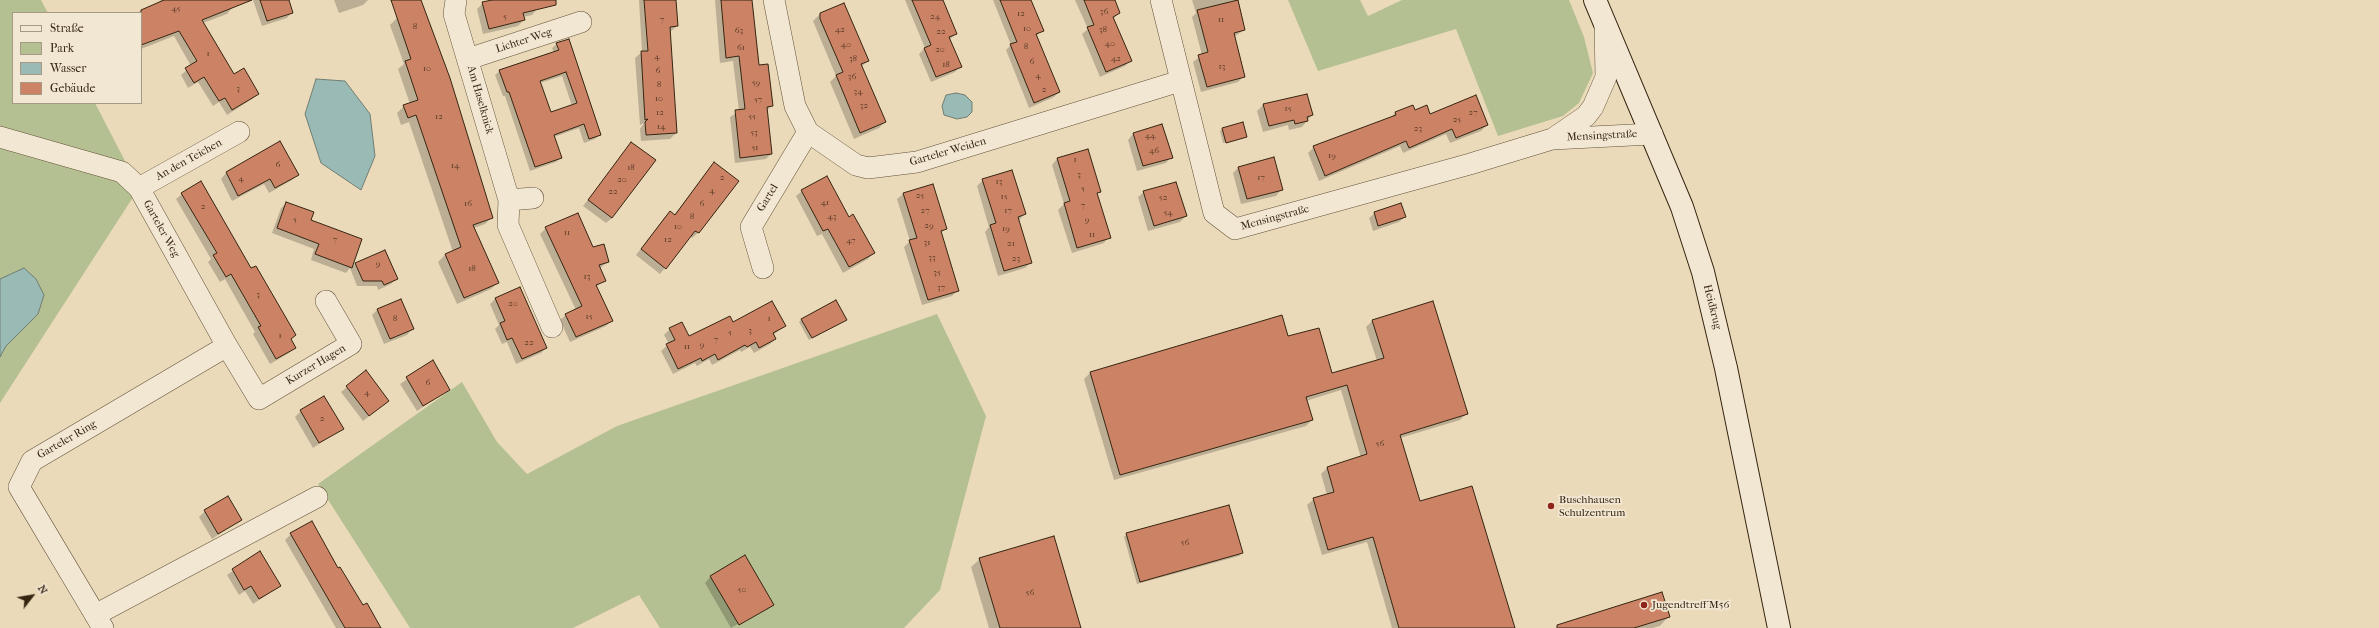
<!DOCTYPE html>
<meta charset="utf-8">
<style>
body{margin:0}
#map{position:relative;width:2379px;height:628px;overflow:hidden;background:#ebdab9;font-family:"IM FELL French Canon",serif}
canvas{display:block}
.legend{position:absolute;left:12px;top:12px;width:130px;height:92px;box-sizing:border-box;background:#f2e7d2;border:1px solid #a69985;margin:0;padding:5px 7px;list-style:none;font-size:12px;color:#352511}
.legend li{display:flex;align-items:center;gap:8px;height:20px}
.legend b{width:20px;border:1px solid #a69985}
.north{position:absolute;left:12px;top:576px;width:40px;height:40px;-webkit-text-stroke:3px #f2e7d2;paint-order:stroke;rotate:59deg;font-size:11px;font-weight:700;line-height:16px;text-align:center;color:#352511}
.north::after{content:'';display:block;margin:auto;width:14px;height:18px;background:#352511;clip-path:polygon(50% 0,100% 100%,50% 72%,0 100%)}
</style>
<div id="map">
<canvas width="2379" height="628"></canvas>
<ul class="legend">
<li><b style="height:5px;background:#f2e7d2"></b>Straße</li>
<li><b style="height:11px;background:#b4c092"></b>Park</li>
<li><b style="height:11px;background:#99bab5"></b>Wasser</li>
<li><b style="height:11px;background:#cb8265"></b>Gebäude</li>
</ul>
<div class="north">N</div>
</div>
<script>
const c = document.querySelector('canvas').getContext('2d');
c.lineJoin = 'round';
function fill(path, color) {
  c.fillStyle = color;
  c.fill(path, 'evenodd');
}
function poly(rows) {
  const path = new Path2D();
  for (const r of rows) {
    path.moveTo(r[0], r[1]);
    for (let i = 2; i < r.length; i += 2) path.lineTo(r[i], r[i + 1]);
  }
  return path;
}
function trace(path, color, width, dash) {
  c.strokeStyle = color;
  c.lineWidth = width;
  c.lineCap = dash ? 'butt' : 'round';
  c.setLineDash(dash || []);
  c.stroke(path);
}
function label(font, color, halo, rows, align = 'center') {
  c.font = font + ' "IM FELL French Canon",serif';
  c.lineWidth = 3.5;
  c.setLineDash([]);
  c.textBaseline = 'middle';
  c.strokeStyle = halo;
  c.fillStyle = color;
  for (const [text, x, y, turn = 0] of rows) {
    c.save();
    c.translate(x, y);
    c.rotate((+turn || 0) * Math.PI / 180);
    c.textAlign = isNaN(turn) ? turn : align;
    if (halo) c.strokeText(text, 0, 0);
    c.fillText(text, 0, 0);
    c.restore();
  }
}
fill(poly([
 [0,0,41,0,48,13,13,13,13,103,95,103,139,188,0,403],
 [1288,0,1360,0,1368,16,1402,0,1569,0,1584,37,1593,73,1579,103,1563,116,1498,136,1456,29,1318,71],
 [937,314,986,416,940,590,904,628,660,628,639,595,573,628,410,628,318,484,462,382,497,442,527,474,617,426]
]), '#b4c092');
const water = poly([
 [316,79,345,81,370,114,375,156,361,190,321,163,305,114,316,79],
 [956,93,965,95,972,102,972,112,967,117,957,119,944,115,942,106,946,95,956,93],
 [24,268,36,279,44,295,38,314,6,346,0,357,0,279,24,268]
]);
fill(water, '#99bab5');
trace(water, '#717e73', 1);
fill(poly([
 [161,0,229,0,232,8,227,14,203,23,234,75,258,94,252,99,227,115,219,102,213,106,198,82,188,88,181,75,191,66,174,36,141,49,141,13,136,13,155,5],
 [253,0,288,0,292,12,287,18,262,26],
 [334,0,368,0,363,5,339,13],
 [496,0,556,0,537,9,532,15,523,17,524,20,518,26,483,34,477,9,483,3],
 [639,0,675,0,677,26,670,32,676,133,670,139,641,141,640,129,644,123,640,125,635,58,642,52],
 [715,0,750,0,758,66,772,106,766,111,771,154,766,159,735,163,730,117,739,111,733,61,720,63],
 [905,0,942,0,956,34,949,40,960,66,955,72,931,82,919,54,925,48],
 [993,0,1029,0,1042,31,1036,36,1059,92,1054,97,1029,108,1006,50,1011,45],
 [1075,0,1113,0,1119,13,1113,19,1131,60,1125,66,1100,77,1082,34,1088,29],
 [1192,0,1237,0,1244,30,1234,37,1244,76,1238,82,1201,92,1193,62,1202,55,1192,17,1196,13],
 [844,4,868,61,861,67,885,122,879,128,854,139,830,82,836,76,813,21,819,15],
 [397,18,492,217,485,224,474,228,498,282,491,289,457,304,438,262,445,255,453,252,409,122,401,125,397,113,404,106,410,104,398,69,404,64,390,25],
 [557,44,600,134,595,139,584,143,579,128,554,137,561,158,556,162,530,171,505,96,503,96,495,75,500,71,554,53,552,48],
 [562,76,572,106,550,113,540,83],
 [1263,105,1312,115,1302,127,1289,130,1288,125,1263,132,1257,111],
 [1415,112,1487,125,1481,131,1450,143,1446,134,1403,153,1400,146,1319,181,1308,153,1314,147,1390,118,1395,113],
 [1222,129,1246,137,1223,143,1220,131],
 [1133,134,1171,157,1166,163,1137,171,1128,140],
 [280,143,298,175,292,180,269,193,264,184,232,201,221,179,226,173],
 [632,143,612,218,606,223,583,206],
 [1057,159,1100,191,1097,194,1109,237,1104,243,1072,253,1058,210,1064,204,1052,165],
 [714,163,698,233,692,238,690,236,660,274,636,255,664,218,670,212,674,215],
 [1239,167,1281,190,1276,196,1241,204,1233,173],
 [983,180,1025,214,1019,220,1031,262,1025,268,998,276,985,232,989,227,977,186],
 [802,191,848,218,874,253,868,259,843,273,822,234,817,236,796,196],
 [1144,192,1186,216,1180,222,1148,231,1138,197],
 [182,194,290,340,295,348,289,353,270,364,253,334,255,332,225,279,220,282,208,262,211,259,176,199],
 [903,194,946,228,941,233,958,290,952,296,922,305,904,247,910,241,897,199],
 [286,203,309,220,361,239,350,269,356,263,397,278,391,284,378,290,377,286,357,286,350,268,346,273,311,260,314,249,272,233,281,208],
 [1375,213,1405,217,1399,222,1373,231,1369,218],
 [546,228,593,248,608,262,600,268,605,280,596,287,611,321,606,326,570,342,560,320,566,315,576,310,540,234],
 [520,288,546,348,541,353,516,364,507,342,502,344,495,329,499,325,490,304,495,299],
 [378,309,412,329,407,335,384,344,372,315],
 [802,319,845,320,809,340,799,322],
 [1372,321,1466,414,1460,420,1400,438,1419,502,1513,628,1392,628,1367,542,1322,555,1307,505,1314,499,1327,495,1321,474,1327,468,1361,458,1341,390,1306,401,1312,420,1306,426,1114,480,1084,379,1090,373,1288,338,1331,375,1377,361,1366,327],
 [732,323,785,326,773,335,775,339,770,344,754,353,750,347,741,352,740,350,712,365,709,359,697,366,695,363,673,374,661,351,669,344,664,335,670,329,689,337],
 [432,362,449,389,417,411,400,384],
 [365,372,388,401,363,421,341,392],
 [301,411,343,428,313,448,295,417],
 [205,511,240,520,212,539,199,517],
 [291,534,338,569,380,628,336,628,285,540],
 [1127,534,1242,553,1239,556,1137,584,1124,537],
 [259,553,280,586,253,604,245,591,239,595,227,575],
 [745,557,773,604,767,610,737,628,767,610,767,607,731,628,705,583,710,577],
 [980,559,1080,628,989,628,971,567],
 [1668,617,1660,626,1652,628,1559,628]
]), '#0003');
const building = poly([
 [164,0,252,0,202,20,234,74,244,68,259,94,232,110,225,98,219,101,204,77,194,83,185,68,197,61,179,31,141,45,141,10,164,0],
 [260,0,289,0,293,13,267,21,260,0],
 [391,0,421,0,450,78,493,218,473,225,499,283,464,298,445,254,461,247,416,115,408,118,403,105,418,100,405,61,411,59,391,0],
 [492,0,556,0,556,5,523,13,525,20,489,29,482,2,492,0],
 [644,0,676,0,678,26,670,27,677,133,646,135,645,122,648,119,645,120,641,51,648,51,644,0],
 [721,0,752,0,759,65,768,64,773,106,767,107,772,154,740,158,735,110,745,109,739,56,726,58,721,0],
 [912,0,943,0,957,34,949,37,962,67,936,77,924,48,931,45,912,0],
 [1000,0,1031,0,1044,31,1036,34,1060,92,1034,103,1010,44,1017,42,1000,0],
 [1084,0,1115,0,1120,13,1113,17,1132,61,1106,72,1087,27,1094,25,1084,0],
 [1238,0,1245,30,1234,33,1245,77,1207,87,1198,55,1208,52,1197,10,1238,0],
 [844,3,869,61,861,64,886,122,860,133,836,75,843,72,820,19,820,13,844,3],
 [569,39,601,135,589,139,584,124,554,135,562,158,535,167,509,92,507,92,499,70,559,50,556,43,569,39],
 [566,72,577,103,551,112,540,81,566,72],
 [1307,94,1313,115,1307,117,1308,121,1295,124,1294,120,1269,126,1263,104,1307,94],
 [1476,95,1488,125,1456,138,1452,129,1409,148,1406,141,1325,176,1313,146,1396,115,1395,112,1413,105,1415,110,1427,105,1430,114,1476,95],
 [1243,122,1247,137,1226,143,1222,128,1243,122],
 [1162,124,1173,158,1143,166,1133,133,1162,124],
 [280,141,299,175,275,188,270,179,238,196,226,172,280,141],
 [631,142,656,160,612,218,588,200,631,142],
 [1088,149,1101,192,1097,193,1111,238,1077,248,1064,203,1070,201,1057,158,1088,149],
 [1274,157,1283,190,1247,199,1238,167,1274,157],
 [714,162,739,181,699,233,695,231,666,269,641,249,670,211,675,215,714,162],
 [1012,170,1026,214,1018,217,1032,263,1004,271,990,225,996,223,982,179,1012,170],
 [827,176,849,217,853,214,875,253,849,267,828,229,823,231,801,190,827,176],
 [201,181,251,268,256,266,296,335,291,339,296,348,276,359,258,327,261,326,231,274,226,277,213,255,217,253,181,193,201,181],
 [1176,182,1187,216,1154,226,1143,191,1176,182],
 [933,184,947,229,941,231,959,291,928,300,909,240,917,238,903,193,933,184],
 [286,202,314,212,311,220,362,239,352,268,315,254,319,244,277,228,286,202],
 [1401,203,1406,217,1378,226,1374,212,1401,203],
 [578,213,593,247,604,244,609,262,599,265,606,281,596,285,613,321,576,337,565,314,582,306,545,227,578,213],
 [385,250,398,279,384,285,382,281,363,281,355,263,385,250],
 [520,287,547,348,522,359,512,338,507,340,500,323,505,321,495,298,520,287],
 [401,299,414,329,390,339,377,309,401,299],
 [836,300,847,320,812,338,801,319,836,300],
 [772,301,786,326,773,333,776,339,759,348,756,342,747,347,745,345,718,360,715,354,702,361,701,358,678,369,666,344,675,340,669,328,682,322,689,336,730,316,733,322,772,301],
 [1433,301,1468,414,1400,435,1420,501,1472,486,1515,628,1399,628,1373,537,1328,550,1313,498,1334,492,1327,467,1367,454,1347,385,1306,397,1313,420,1120,475,1090,372,1282,315,1288,336,1319,328,1332,373,1384,358,1372,320,1433,301],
 [433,360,450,390,423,406,406,377,433,360],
 [366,370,389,401,369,416,346,386,366,370],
 [324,396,344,429,319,443,300,410,324,396],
 [228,496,242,520,218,534,204,510,228,496],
 [1229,505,1243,553,1140,582,1126,533,1229,505],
 [312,521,338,568,340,567,363,605,367,603,381,628,345,628,290,533,312,521],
 [1054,536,1081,628,1000,628,979,558,1054,536],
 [260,551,281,586,259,599,251,586,244,590,232,569,260,551],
 [745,555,774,605,739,625,710,576,745,555],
 [1662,592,1670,617,1634,628,1557,628,1557,625,1662,592]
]);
fill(building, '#cb8265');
trace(building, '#352511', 1);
const minor = poly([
 [456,0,454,14,509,200,508,225,552,327],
 [774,0,795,106,808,132,856,165,868,168,917,162,1180,81],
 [1161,0,1214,213,1235,229,1470,164,1552,139,1652,134],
 [468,59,581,22],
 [0,137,122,172,139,188,227,346,259,399,351,344,326,301],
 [1554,138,1586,116,1593,107,1606,77,1605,25],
 [139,188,239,132],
 [509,200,533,198],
 [763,268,751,227,808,132],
 [95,615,317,497],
 [103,628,19,487,32,461,227,346]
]);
const secondary = poly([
 [1595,0,1682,207,1703,272,1726,368,1779,628]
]);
trace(minor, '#62523b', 22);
trace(secondary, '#352511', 24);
trace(minor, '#f2e7d2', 21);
trace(secondary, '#f2e7d2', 22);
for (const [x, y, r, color] of [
 [1551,506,4,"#8f2418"],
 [1644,605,4,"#8f2418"]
]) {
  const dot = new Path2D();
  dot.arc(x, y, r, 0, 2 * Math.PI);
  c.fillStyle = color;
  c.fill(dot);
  trace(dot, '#f2e7d2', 1.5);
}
label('9px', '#5a3c26', null, [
 ["45",176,9],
 ["36",1104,12],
 ["12",1021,14],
 ["5",505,17],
 ["24",935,17],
 ["7",662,20],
 ["11",1221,20],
 ["8",415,27],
 ["10",1027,29],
 ["42",840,30],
 ["38",1103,30],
 ["63",739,31],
 ["22",941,32],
 ["40",1110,44],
 ["40",846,45],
 ["8",1026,47],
 ["61",741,48],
 ["20",940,50],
 ["1",208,54],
 ["4",657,57],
 ["38",853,59],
 ["42",1116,59],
 ["6",1032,62],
 ["18",946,65],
 ["13",1222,67],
 ["10",427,69],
 ["6",658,71],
 ["4",1038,76],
 ["36",852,77],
 ["59",756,83],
 ["8",659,85],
 ["3",238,89],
 ["2",1044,90],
 ["34",858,92],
 ["10",659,99],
 ["57",758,100],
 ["32",864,106],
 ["15",1288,109],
 ["12",660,113],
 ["27",1473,113],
 ["12",439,117],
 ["55",752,117],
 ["25",1457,120],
 ["14",661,127],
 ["23",1418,129],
 ["53",754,133],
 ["44",1150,136],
 ["51",755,148],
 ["46",1154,151],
 ["19",1332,156],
 ["1",1075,160],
 ["6",278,165],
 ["14",455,166],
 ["18",631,168],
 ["3",1079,175],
 ["2",722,178],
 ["17",1261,178],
 ["4",241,179],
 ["20",622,180],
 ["13",999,182],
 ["5",1083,189],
 ["4",712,191],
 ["22",613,192],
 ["25",920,196],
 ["15",1004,197],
 ["52",1163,198],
 ["41",825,203],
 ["16",468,204],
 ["6",702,204],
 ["7",1083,206],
 ["2",203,207],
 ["27",925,211],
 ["17",1008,211],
 ["54",1168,213],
 ["8",692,217],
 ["43",832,217],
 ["5",295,220],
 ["9",1087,220],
 ["29",929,226],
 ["10",678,227],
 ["19",1006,229],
 ["11",567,233],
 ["11",1092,235],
 ["7",335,240],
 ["12",668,240],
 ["47",851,241],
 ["31",927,243],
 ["21",1011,244],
 ["33",932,258],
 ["23",1016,259],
 ["9",378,264],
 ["18",472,269],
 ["35",937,273],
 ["13",587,277],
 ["37",941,288],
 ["3",258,295],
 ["20",513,304],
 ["15",589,317],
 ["8",395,319],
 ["1",769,319],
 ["3",750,331],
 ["5",730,333],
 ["1",280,336],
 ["7",716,340],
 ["22",529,343],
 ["9",702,345],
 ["11",687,347],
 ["6",428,383],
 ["4",367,393],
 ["2",322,419],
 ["56",1380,444],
 ["56",1185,543],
 ["50",742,590],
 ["56",1030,593]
]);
label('11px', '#352511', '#f2e7d2', [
 ["Lichter Weg",524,41,-18],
 ["Am Haselknick",480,100,74],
 ["Mensingstraße",1602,136,-3],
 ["Garteler Weiden",948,152,-16],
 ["An den Teichen",189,160,-29],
 ["Gartel",768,198,-59],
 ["Mensingstraße",1275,218,-15],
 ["Garteler Weg",161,229,61],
 ["Heidkrug",1712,307,76],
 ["Kurzer Hagen",316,365,-31],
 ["Garteler Ring",67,440,-30]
]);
label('11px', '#352511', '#f2e7d2', [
 ["Buschhausen",1559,500],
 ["Schulzentrum",1559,513],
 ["Jugendtreff M56",1652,605]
], 'left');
</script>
